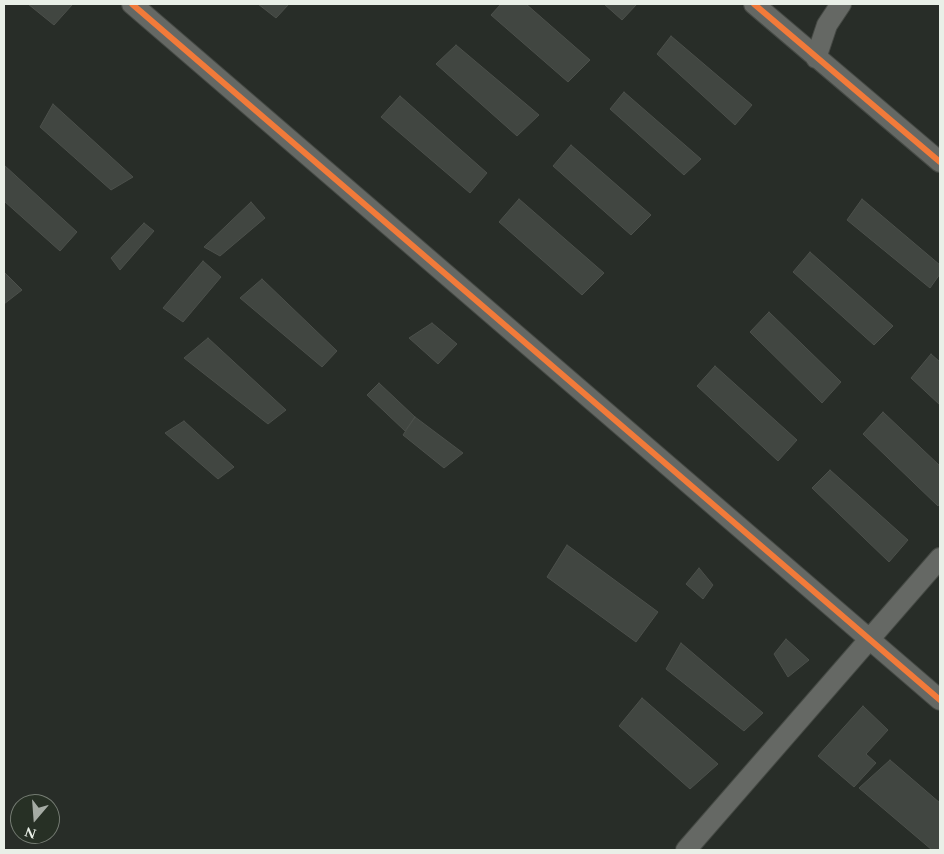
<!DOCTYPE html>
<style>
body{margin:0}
#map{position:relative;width:944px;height:854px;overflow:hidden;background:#282d28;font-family:Spectral,serif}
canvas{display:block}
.frame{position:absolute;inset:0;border:5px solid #e9efe7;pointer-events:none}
.north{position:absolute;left:10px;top:794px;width:50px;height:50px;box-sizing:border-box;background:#273025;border:1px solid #757c73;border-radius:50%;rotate:198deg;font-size:14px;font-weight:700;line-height:20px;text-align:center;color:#e9efe7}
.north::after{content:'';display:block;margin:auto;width:18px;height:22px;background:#a5aba4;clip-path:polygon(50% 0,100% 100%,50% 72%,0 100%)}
</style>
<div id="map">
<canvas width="944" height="854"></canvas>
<div class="frame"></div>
<div class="north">N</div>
</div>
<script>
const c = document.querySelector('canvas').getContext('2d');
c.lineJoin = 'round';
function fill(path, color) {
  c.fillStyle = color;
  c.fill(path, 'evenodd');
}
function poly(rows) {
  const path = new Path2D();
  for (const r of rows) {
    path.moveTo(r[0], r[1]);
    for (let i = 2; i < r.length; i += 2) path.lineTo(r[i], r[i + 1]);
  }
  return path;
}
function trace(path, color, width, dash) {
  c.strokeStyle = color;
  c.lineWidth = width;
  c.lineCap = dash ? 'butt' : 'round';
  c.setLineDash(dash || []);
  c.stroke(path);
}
const building = poly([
 [28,4,70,4,72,5,54,25,28,4],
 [258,4,289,4,276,18,258,4],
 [501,4,526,4,590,60,568,82,491,15,501,4],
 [604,4,637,4,622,20,604,4],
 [671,36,752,105,735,125,657,54,671,36],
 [456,45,539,115,517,136,436,64,456,45],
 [624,92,701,159,684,175,610,109,624,92],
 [400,96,487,173,470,193,381,117,400,96],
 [53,104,133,177,111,190,40,127,53,104],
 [571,145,651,215,631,235,553,166,571,145],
 [4,165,77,232,60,251,4,201,4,165],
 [519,199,604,273,582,295,499,222,519,199],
 [862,199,940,265,940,274,930,288,847,220,862,199],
 [251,202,265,218,220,256,204,247,251,202],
 [144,223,154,231,120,270,111,258,144,223],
 [810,252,893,326,874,345,793,272,810,252],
 [203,261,221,277,183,322,163,308,203,261],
 [4,272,22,290,4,304,4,272],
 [262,279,337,351,322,367,240,298,262,279],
 [769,312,841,382,822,403,750,332,769,312],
 [432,323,457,344,438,364,409,338,432,323],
 [208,338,286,410,268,424,184,358,208,338],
 [931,354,940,362,940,405,911,378,931,354],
 [715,366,797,440,778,461,697,386,715,366],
 [379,383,415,417,405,431,367,395,379,383],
 [883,412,940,466,940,503,938,506,863,434,883,412],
 [415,417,463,453,444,468,403,435,415,417],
 [184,421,234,467,218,479,165,433,184,421],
 [830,470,908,540,889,562,812,488,830,470],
 [567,545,658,612,636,642,547,577,567,545],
 [699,568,713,585,703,599,686,584,699,568],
 [786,639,809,660,788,677,774,654,786,639],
 [681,643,763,713,744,731,666,669,681,643],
 [642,698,718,764,690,789,619,726,642,698],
 [863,706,888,730,866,754,876,763,854,787,818,756,863,706],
 [890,760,940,803,940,850,932,850,859,788,890,760]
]);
fill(building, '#414641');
trace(building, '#4c504b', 1);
const minor = poly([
 [132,4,940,700],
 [754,4,940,162],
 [816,58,827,25,841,4],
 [686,850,940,558]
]);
trace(minor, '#454944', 22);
trace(minor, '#656864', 20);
trace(poly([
 [132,4,940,700],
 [754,4,940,162]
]), '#f17a3a', 6);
</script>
